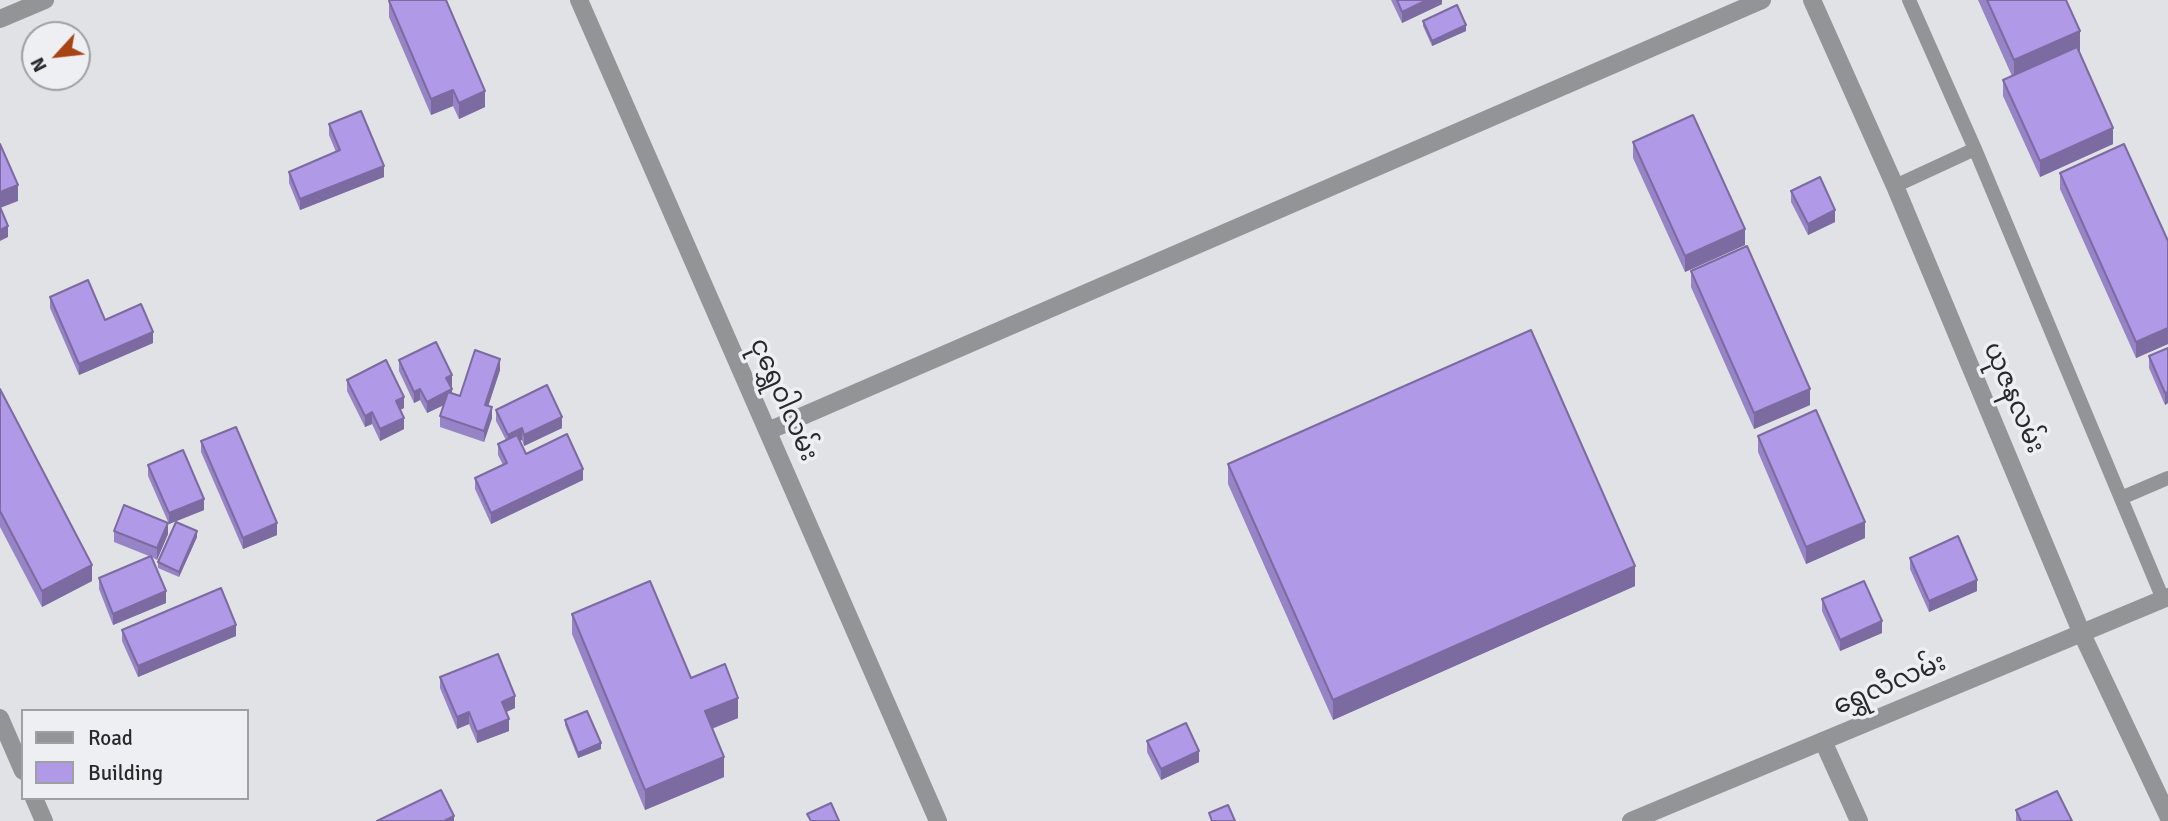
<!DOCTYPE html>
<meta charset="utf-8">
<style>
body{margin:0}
#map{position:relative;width:2168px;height:821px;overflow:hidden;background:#e0e2e5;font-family:Signika,sans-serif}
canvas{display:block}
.legend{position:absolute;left:21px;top:709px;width:228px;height:91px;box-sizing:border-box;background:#eeeff2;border:2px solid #9fa0a2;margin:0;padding:9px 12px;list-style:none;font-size:21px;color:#29292a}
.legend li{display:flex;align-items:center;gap:14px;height:35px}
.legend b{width:35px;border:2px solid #9fa0a2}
.north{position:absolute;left:21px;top:21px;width:70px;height:70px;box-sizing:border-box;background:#eeeff2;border:2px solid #9fa0a2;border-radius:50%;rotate:243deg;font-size:19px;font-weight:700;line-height:28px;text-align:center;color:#29292a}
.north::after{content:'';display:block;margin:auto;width:24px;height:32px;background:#a84314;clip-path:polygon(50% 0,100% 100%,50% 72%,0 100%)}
</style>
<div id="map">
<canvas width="2168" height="821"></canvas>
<ul class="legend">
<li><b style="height:9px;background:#929495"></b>Road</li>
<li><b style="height:19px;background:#b099e6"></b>Building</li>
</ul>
<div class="north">N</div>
</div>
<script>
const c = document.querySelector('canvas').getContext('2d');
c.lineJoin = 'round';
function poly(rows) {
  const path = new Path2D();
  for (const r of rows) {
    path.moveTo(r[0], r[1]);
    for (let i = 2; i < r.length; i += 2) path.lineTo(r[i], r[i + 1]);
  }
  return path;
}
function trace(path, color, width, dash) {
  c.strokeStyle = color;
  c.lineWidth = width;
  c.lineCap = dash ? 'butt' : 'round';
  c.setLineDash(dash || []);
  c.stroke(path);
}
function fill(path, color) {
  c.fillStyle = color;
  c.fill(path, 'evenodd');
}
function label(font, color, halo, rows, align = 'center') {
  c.font = font + ' Signika,"Noto Sans Myanmar",sans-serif';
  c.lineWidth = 7;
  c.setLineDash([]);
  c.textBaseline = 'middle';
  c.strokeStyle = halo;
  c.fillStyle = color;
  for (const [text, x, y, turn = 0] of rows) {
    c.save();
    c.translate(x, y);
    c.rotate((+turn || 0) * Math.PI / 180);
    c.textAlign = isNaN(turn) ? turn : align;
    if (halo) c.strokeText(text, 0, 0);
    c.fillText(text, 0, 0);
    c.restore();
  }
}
trace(poly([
 [1909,0,1975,149,2163,599],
 [1895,186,1975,149],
 [2121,498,2168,478]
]), '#929495', 14);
trace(poly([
 [1812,0,1895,186,2082,634,2168,816],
 [768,431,1762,0],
 [0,718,23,771],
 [1823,741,1859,821],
 [34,798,44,821]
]), '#929495', 18);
trace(poly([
 [579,0,938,821],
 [0,19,45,0],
 [1631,821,2168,597]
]), '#929495', 18);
fill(poly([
 [1391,0,1442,0,1442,4,1402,23],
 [1978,0,2066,0,2080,51,2079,51,2113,144,2040,177,2003,96,2003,80,2012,76],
 [389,1,485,107,459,119,453,106,431,115,389,17],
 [1423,21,1466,31,1432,46,1423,26],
 [329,124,384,177,300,210,289,183,289,172,336,152,329,135],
 [1633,142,1745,245,1685,272,1633,158],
 [2060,173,2168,241,2168,344,2136,358,2060,189],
 [1791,191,1835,222,1808,235,1791,202],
 [1691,271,1810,405,1754,429,1691,287],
 [50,297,105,320,153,343,79,375,50,308],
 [2168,348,2168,403,2165,405,2149,368,2149,356],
 [399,360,452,387,451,387,452,394,460,396,500,370,488,406,492,418,484,442,440,427,440,416,444,405,427,413,420,400,414,403,399,371],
 [347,380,404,408,400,410,404,429,380,441,372,424,365,427,347,391],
 [0,389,92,581,42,607,0,527],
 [496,410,562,428,524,446,522,440,519,441,526,454,583,480,491,524,475,489,475,478,503,465,498,455,498,444,506,440,496,421],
 [1758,436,1865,538,1806,564,1758,452],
 [201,441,277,535,243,549,201,452],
 [1228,464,1635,586,1333,720,1228,484],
 [148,465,204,510,169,524,148,476],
 [114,531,168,534,157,560,152,557,166,603,113,625,99,589,99,578,149,556,114,542],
 [197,537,179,577,158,568,158,562],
 [1910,558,1977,591,1929,612,1910,569],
 [1822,599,1882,633,1840,651,1822,611],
 [572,614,691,678,738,718,712,729,724,777,645,810,572,634],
 [122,630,236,636,138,677,122,641],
 [440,677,515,708,506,712,509,731,477,743,469,724,457,729,440,688],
 [565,720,601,749,578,758,565,725],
 [1147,741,1199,762,1161,780,1147,752],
 [2016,810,2072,821,2016,821]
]), '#9784c6');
fill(poly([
 [1427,0,1442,0,1442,4,1402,23,1402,12],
 [1466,25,1466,31,1432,46,1432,41],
 [2080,31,2080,51,2014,80,2014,60],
 [453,90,453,106,431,115,431,99],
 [485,91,485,107,459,119,459,103],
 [2113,128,2113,144,2040,177,2040,161],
 [384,166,384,177,300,210,300,199],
 [18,185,18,201,0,208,0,192],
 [1835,210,1835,222,1808,235,1808,224],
 [8,226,8,237,0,241,0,230],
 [1745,229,1745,245,1685,272,1685,256],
 [2168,328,2168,344,2136,358,2136,342],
 [153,332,153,343,79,375,79,364],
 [500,359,500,370,485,416,485,405],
 [452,375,452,387,446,390,446,378],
 [420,389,420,400,414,403,414,392],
 [452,389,452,401,427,413,427,402],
 [1810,389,1810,405,1754,429,1754,413],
 [2168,392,2168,403,2165,405,2165,393],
 [404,397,404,408,396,412,396,401],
 [492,407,492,418,484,442,484,431],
 [372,412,372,424,365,427,365,416],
 [562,417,562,428,524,446,524,435],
 [404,418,404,429,380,441,380,429],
 [522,428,522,440,508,446,508,435],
 [583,469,583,480,491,524,491,513],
 [204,499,204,510,169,524,169,513],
 [1865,522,1865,538,1806,564,1806,547],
 [168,523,168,534,157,560,157,548],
 [277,523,277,535,243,549,243,538],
 [197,531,197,537,179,577,179,572],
 [92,565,92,581,42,607,42,591],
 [1635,566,1635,586,1333,720,1333,700],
 [1977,580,1977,591,1929,612,1929,601],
 [166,591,166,603,113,625,113,614],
 [1882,621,1882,633,1840,651,1840,640],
 [236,625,236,636,138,677,138,666],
 [515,696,515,708,502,714,502,702],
 [738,698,738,718,705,731,705,711],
 [469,712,469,724,457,729,457,717],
 [509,719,509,731,477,743,477,732],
 [601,743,601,749,578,758,578,753],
 [1199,751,1199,762,1161,780,1161,769],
 [724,757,724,777,645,810,645,790],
 [454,816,454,821,444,821]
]), '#7b6ba1');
const building = poly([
 [390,0,446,0,485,91,459,103,453,90,431,99,389,1,390,0],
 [1397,0,1427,0,1402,12,1397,0],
 [1987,0,2066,0,2080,31,2014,60,1987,0],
 [1457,5,1466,25,1432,41,1423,21,1457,5],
 [2077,47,2113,128,2040,161,2003,80,2077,47],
 [361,111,384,166,300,199,289,172,340,150,329,124,361,111],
 [1693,115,1745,229,1685,256,1633,142,1693,115],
 [0,144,18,185,0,192,0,144],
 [2124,144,2168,241,2168,328,2136,342,2060,173,2124,144],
 [1820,177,1835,210,1808,224,1791,191,1820,177],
 [0,207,8,226,0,230,0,207],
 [1747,246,1810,389,1754,413,1691,271,1747,246],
 [88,280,105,320,141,304,153,332,79,364,50,297,88,280],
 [1531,330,1635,566,1333,700,1228,464,1531,330],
 [436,342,452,375,446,378,452,389,427,402,420,389,414,392,399,360,436,342],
 [2168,348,2168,392,2165,393,2149,356,2168,348],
 [475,350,500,359,485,405,492,407,484,431,440,416,448,392,460,396,475,350],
 [386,360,404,397,396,401,404,418,380,429,372,412,365,416,347,380,386,360],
 [547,385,562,417,524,435,522,428,508,435,496,410,547,385],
 [0,389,92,565,42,591,0,511,0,389],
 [1816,410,1865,522,1806,547,1758,436,1816,410],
 [236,427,277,523,243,538,201,441,236,427],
 [567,434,583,469,491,513,475,478,507,463,498,444,517,435,526,454,567,434],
 [183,450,204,499,169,513,148,465,183,450],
 [124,505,168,523,157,548,114,531,124,505],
 [176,522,197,531,179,572,158,562,176,522],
 [1958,536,1977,580,1929,601,1910,558,1958,536],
 [151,556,166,591,113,614,99,578,151,556],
 [650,581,691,678,725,664,738,698,705,711,724,757,645,790,572,614,650,581],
 [1864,581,1882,621,1840,640,1822,599,1864,581],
 [221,588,236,625,138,666,122,630,221,588],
 [498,654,515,696,502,702,509,719,477,732,469,712,457,717,440,677,498,654],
 [587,711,601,743,578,753,565,720,587,711],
 [1186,723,1199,751,1161,769,1147,741,1186,723],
 [441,790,454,816,444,821,377,821,441,790],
 [2057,791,2072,821,2021,821,2016,810,2057,791],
 [831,803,839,821,811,821,807,814,831,803],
 [1228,805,1235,821,1212,821,1209,813,1228,805]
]);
fill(building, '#b099e6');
trace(building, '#7b6ba1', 2);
label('26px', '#29292a', '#eeeff2', [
 ["ယုဇနလမ်း",2013,398,67],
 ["ငုရွှေဝါလမ်း",783,400,66],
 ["ရွှေလီလမ်း",1890,685,-23]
]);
</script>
